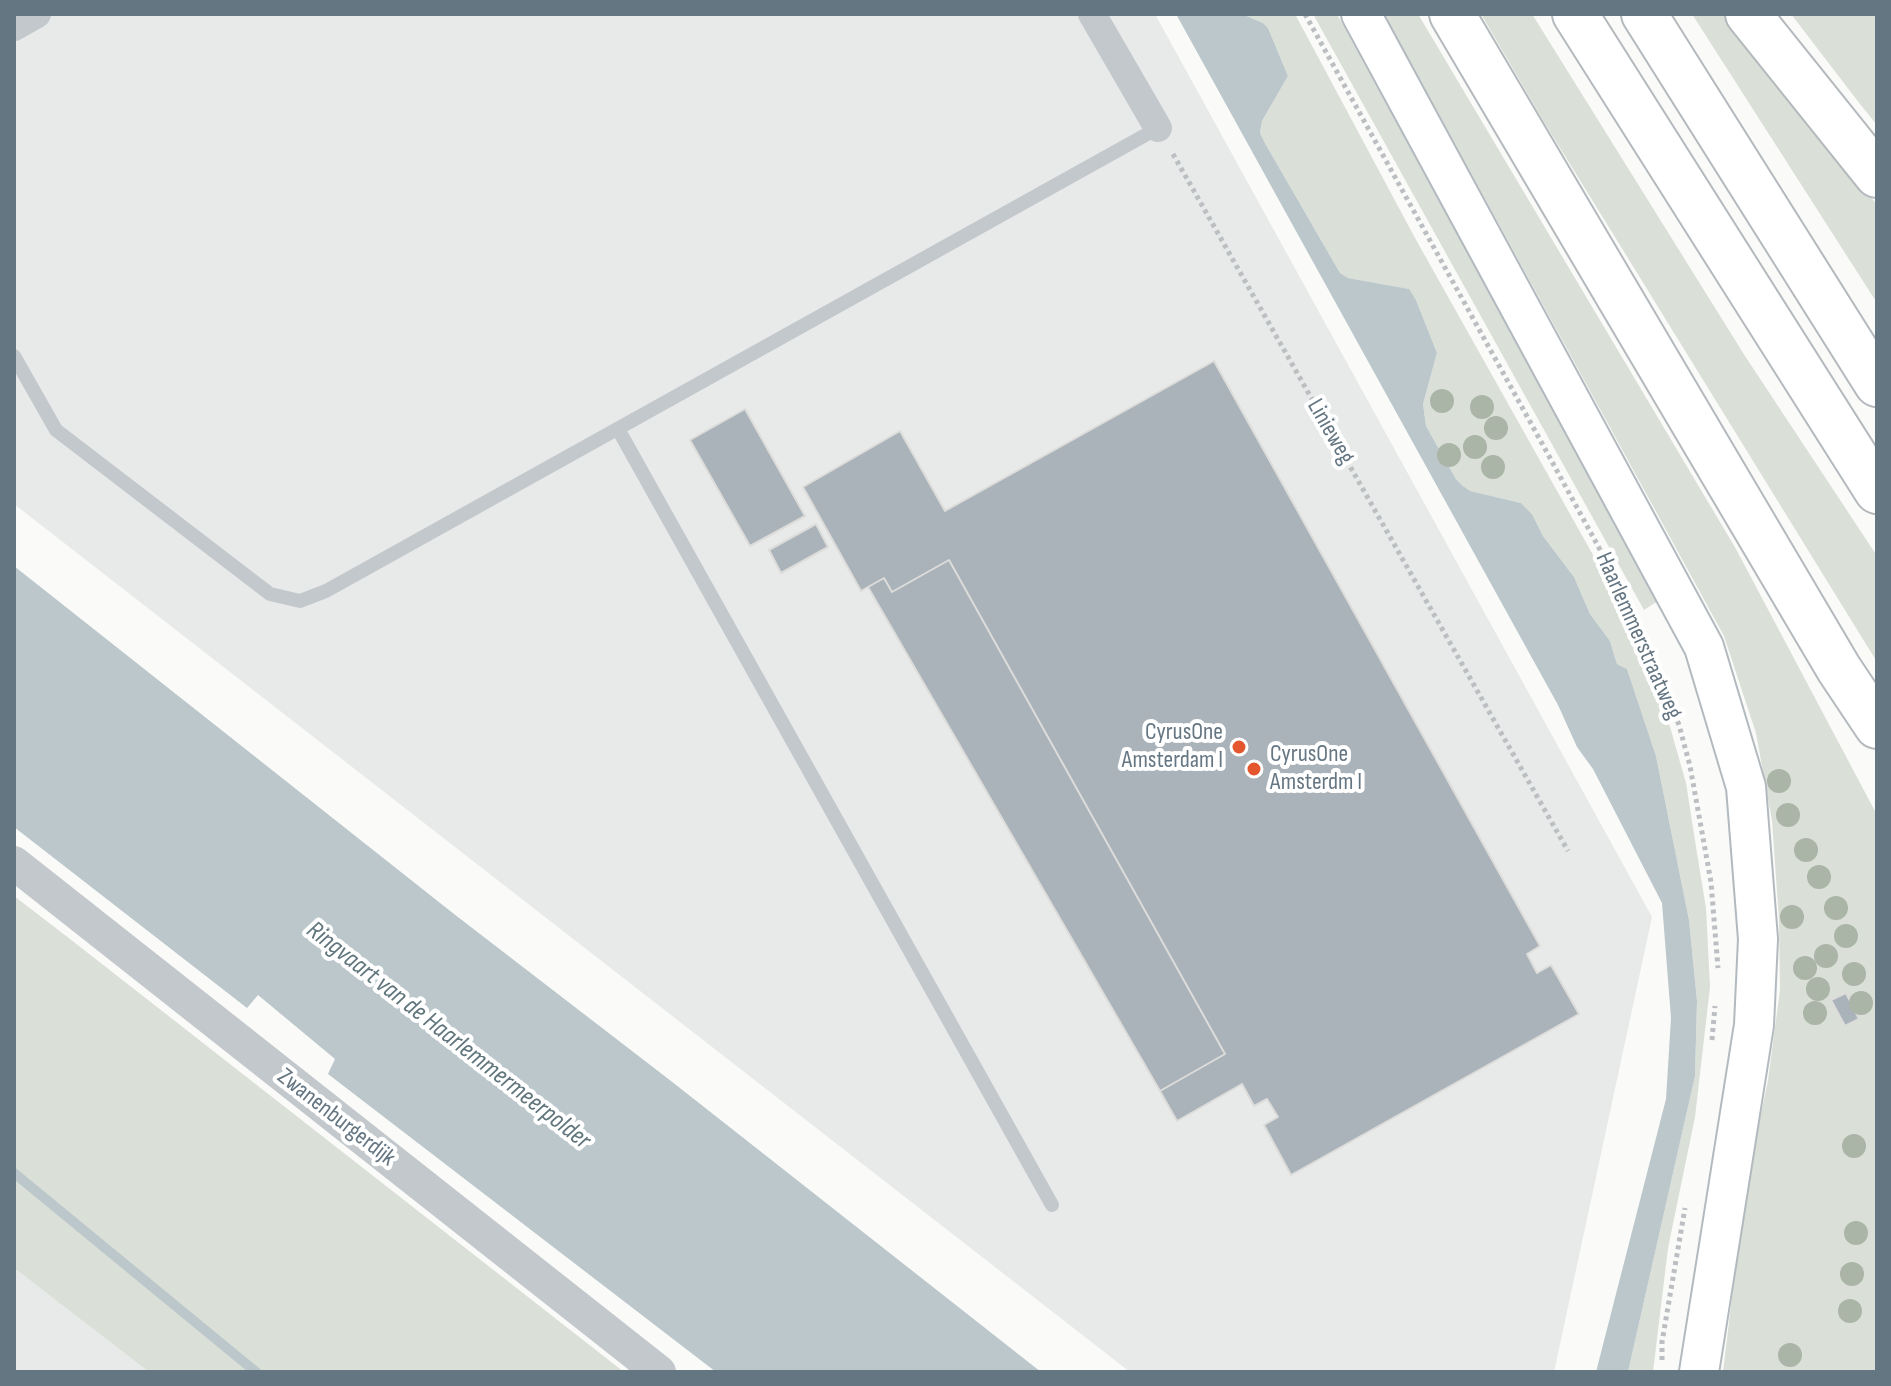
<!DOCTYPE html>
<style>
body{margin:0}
#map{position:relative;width:1891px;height:1386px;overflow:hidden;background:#fafaf8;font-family:"Sofia Sans Condensed",sans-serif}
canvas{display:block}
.frame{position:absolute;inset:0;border:16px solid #657683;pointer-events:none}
</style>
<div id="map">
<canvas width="1891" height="1386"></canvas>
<div class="frame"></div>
</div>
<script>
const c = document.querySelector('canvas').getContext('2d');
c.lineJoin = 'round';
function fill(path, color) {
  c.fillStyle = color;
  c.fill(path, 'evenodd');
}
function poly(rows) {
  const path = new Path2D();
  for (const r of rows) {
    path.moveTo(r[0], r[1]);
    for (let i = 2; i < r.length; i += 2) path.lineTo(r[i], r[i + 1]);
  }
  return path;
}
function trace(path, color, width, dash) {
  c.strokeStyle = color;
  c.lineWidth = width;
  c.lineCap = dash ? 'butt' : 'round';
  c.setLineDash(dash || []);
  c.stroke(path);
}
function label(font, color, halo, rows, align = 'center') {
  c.font = font + ' "Sofia Sans Condensed",sans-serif';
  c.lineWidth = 8;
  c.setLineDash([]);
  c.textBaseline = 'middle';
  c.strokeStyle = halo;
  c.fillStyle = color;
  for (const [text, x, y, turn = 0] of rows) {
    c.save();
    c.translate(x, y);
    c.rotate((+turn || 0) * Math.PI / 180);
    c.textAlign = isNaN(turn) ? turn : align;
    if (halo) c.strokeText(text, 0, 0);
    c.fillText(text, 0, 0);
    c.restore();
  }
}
fill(poly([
 [14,14,1155,14,1652,917,1554,1372,1130,1372,14,504],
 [14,1268,149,1372,14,1372]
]), '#e8e9e9');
fill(poly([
 [1242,14,1295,14,1415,238,1611,587,1670,727,1686,783,1696,847,1706,908,1710,987,1695,1117,1668,1248,1653,1372,1628,1372,1695,1076,1697,1001,1689,920,1656,756,1627,669,1617,664,1610,641,1590,614,1574,577,1543,536,1532,514,1521,503,1469,491,1463,486,1456,479,1426,426,1423,404,1437,353,1416,300,1408,289,1348,278,1340,273,1266,145,1260,133,1262,121,1288,76,1268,28,1263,23],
 [1313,14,1337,14,1658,601,1644,610],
 [1384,14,1418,14,1736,549,1877,815,1877,1372,1723,1372,1744,1198,1768,1080,1780,990,1779,919,1772,821,1756,733,1724,636],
 [1481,14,1532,14,1745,356,1877,556,1877,662,1544,122],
 [1692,14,1732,14,1877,205,1877,303],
 [1791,14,1877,14,1877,125,1860,104],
 [14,896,70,939,624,1372,149,1372,14,1268]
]), '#dadfd7');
fill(poly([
 [1176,14,1242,14,1263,23,1268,28,1288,76,1262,121,1260,133,1266,145,1340,273,1348,278,1409,289,1416,300,1437,353,1423,404,1426,426,1456,479,1463,486,1470,491,1521,503,1532,514,1543,536,1574,577,1590,614,1610,641,1617,664,1627,669,1656,756,1689,920,1697,1001,1695,1076,1628,1372,1596,1372,1666,1099,1671,1018,1662,903,1593,769,1577,747,1558,705],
 [14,566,454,914,671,1081,1041,1372,716,1372,328,1074,335,1059,258,995,247,1008,14,827]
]), '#bbc7cb');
trace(poly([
 [14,1173,256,1372]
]), '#bbc7cb', 10);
const building = poly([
 [1214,361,1540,946,1527,954,1537,973,1551,965,1579,1014,1291,1175,1264,1125,1278,1117,1267,1099,1254,1106,1242,1084,1177,1121,1160,1091,1225,1054,949,560,892,592,884,578,861,591,803,487,900,431,945,511,1214,361],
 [745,409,805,516,750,546,690,440,745,409],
 [816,524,828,547,781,573,769,550,816,524],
 [949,560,1225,1054,1160,1091,868,587,884,578,892,592,949,560],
 [1846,993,1859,1019,1845,1026,1831,1000,1846,993]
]);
fill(building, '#aab3b9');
trace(building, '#dcdcda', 2);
const secondary = poly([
 [1361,14,1704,647,1746,787,1758,939,1754,1025,1699,1372]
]);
const motorway = poly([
 [1452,14,1839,669,1877,726],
 [1575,14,1877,491],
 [1644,14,1877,384],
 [1748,14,1877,175]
]);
trace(secondary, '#b3babf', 42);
trace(motorway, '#b4b9bd', 48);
trace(poly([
 [1305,14,1544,447,1604,557,1649,648,1679,725,1690,766,1711,882,1718,968],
 [1173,154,1568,851],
 [1712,1040,1715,1006],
 [1662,1360,1662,1342,1685,1208]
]), '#bbbfc2', 5, [4, 4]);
trace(poly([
 [14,356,56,430,270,594,300,601,326,591,1158,128],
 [618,429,1052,1205]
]), '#c3c8cc', 14);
trace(poly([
 [1092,14,1158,128],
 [14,27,37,14]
]), '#c3c8cc', 28);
trace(poly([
 [14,863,659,1372]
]), '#c3c8cc', 34);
trace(secondary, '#fff', 38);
trace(motorway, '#fff', 44);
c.fillStyle = '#aab4a7';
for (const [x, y] of [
 [1442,401],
 [1482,407],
 [1496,428],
 [1475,447],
 [1449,455],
 [1493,467],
 [1779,781],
 [1788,815],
 [1806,850],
 [1819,877],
 [1836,908],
 [1792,917],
 [1846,936],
 [1826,956],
 [1805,968],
 [1854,974],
 [1818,989],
 [1861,1003],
 [1815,1013],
 [1854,1146],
 [1856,1233],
 [1852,1274],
 [1850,1311],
 [1790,1355]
]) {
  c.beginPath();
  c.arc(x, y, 12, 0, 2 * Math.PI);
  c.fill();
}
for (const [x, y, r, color] of [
 [1239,747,8,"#e4572e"],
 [1254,769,8,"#e4572e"]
]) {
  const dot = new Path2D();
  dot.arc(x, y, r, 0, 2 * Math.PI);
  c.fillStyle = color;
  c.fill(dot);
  trace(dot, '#fff', 3);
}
label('24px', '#657683', '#fff', [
 ["Linieweg",1330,432,60],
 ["Haarlemmerstraatweg",1638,636,66],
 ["Zwanenburgerdijk",336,1118,38]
]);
label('24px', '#657683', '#fff', [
 ["CyrusOne",1223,733],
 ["Amsterdam I",1223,761],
 ["CyrusOne",1270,755,"left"],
 ["Amsterdm I",1270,783,"left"]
], 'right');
label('italic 26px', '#60757c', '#fff', [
 ["Ringvaart van de Haarlemmermeerpolder",448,1036,38]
]);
</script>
